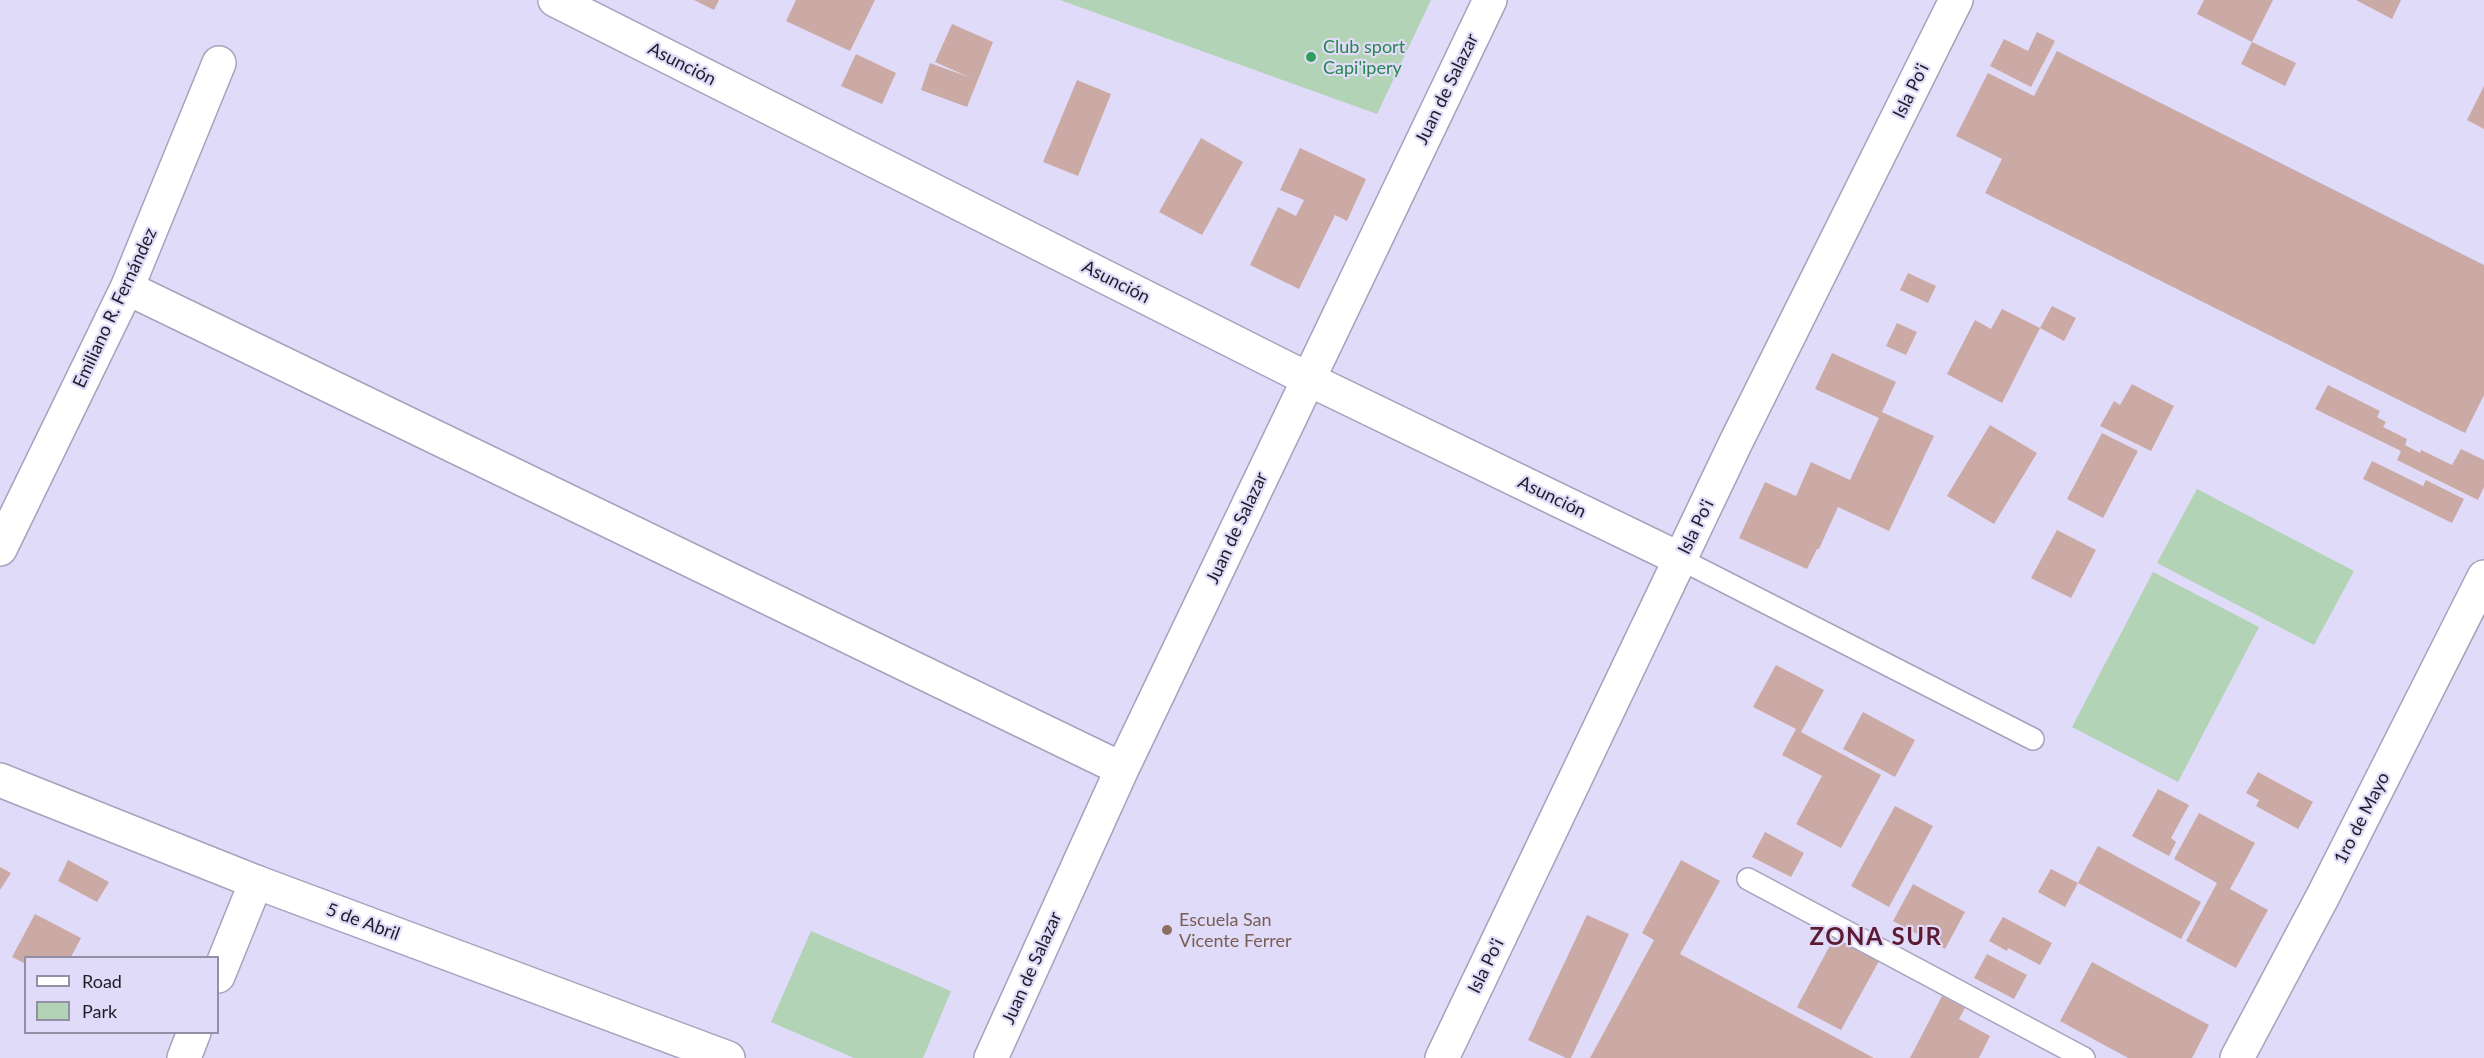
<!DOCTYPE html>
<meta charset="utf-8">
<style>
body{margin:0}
#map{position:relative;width:2484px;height:1058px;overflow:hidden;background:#e0dbf8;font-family:Lato,sans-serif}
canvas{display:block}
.legend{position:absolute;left:24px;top:956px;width:195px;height:78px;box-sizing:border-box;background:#e0dbf8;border:2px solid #938fa4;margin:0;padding:8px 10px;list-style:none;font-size:18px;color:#1f1d27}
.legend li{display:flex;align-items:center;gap:12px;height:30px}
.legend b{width:30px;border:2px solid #938fa4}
</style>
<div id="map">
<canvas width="2484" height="1058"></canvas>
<ul class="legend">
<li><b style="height:8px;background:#fff"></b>Road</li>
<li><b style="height:16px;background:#b2d3b5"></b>Park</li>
</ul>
</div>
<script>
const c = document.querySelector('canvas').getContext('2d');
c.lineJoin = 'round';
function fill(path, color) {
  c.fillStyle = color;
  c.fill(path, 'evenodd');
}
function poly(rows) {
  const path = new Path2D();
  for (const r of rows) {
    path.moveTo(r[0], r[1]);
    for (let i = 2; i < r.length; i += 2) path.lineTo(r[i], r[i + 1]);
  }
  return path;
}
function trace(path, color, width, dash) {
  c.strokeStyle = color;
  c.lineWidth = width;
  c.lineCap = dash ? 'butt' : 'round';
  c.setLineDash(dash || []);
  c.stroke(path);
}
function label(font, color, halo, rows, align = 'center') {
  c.font = font + ' Lato,sans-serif';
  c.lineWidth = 4.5;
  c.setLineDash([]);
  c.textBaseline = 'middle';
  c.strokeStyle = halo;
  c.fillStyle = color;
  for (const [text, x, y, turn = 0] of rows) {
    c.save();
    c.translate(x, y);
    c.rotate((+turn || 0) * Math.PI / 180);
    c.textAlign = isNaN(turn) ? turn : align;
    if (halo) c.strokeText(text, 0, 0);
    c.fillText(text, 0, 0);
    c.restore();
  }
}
fill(poly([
 [1060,0,1431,0,1377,114],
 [2197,489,2354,571,2314,645,2157,563],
 [2153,572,2259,627,2178,782,2072,727],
 [811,931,951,991,923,1058,854,1058,771,1022]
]), '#b2d3b5');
fill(poly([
 [694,0,719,0,714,10],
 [796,0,875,0,850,51,786,21],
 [2204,0,2273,0,2252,42,2197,14],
 [2356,0,2401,0,2392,19],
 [952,24,993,42,967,107,921,90,930,63,971,78,935,62],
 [2037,32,2055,41,2031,87,1990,66,2004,39,2028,51],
 [2252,42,2296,63,2285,86,2241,64],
 [2057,51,2484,265,2484,395,2465,433,1985,193,2002,159,1956,136,1988,73,2034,96],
 [856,54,896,73,882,104,841,86],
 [1077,80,1111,94,1078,176,1043,162],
 [2484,86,2484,129,2467,120],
 [1201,138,1243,162,1202,235,1159,212],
 [1300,148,1366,179,1347,221,1335,215,1299,289,1250,265,1278,207,1296,216,1304,200,1280,190],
 [1908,273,1936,286,1928,303,1900,290],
 [2052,306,2076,318,2064,341,2040,328],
 [2002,309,2040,328,2002,403,1947,374,1975,320,1991,329],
 [1897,323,1917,332,1906,355,1886,346],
 [1832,353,1896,382,1882,412,1934,436,1889,531,1838,507,1819,549,1817,549,1807,569,1739,538,1765,482,1796,496,1811,462,1850,480,1879,418,1815,389],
 [2132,384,2174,406,2151,451,2100,426,2114,401,2120,405],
 [2328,385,2380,411,2377,417,2386,422,2383,427,2407,439,2405,445,2420,453,2421,450,2452,465,2461,449,2484,460,2484,487,2478,500,2397,460,2401,451,2315,409],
 [1990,425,2037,453,1994,524,1947,496],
 [2102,433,2138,451,2103,518,2067,499],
 [2372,461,2423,486,2426,480,2464,499,2452,523,2363,479],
 [2057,530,2096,550,2071,598,2031,578],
 [1776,665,1824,690,1801,732,1881,775,1841,848,1796,824,1822,776,1782,755,1796,729,1753,707],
 [1863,712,1915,740,1895,777,1843,749],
 [2258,772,2313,802,2298,829,2256,806,2259,800,2246,793],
 [2158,789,2189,805,2171,838,2176,842,2169,856,2132,836],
 [1895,806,1933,826,1889,907,1851,886],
 [2199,813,2255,843,2230,889,2268,910,2236,968,2186,941,2217,883,2174,859],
 [1765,832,1804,853,1791,877,1752,857],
 [2098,846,2201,902,2181,939,2078,883],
 [68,860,109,882,97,902,58,881],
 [1681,860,1720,881,1680,954,1874,1058,1590,1058,1654,940,1642,933],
 [0,867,11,873,0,890],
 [2051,869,2078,883,2065,907,2038,892],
 [1913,884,1965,912,1945,949,1893,921],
 [35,914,81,938,71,957,26,957,26,964,12,957],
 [1587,915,1629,934,1571,1058,1566,1058,1528,1040],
 [2003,917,2052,943,2040,965,2008,948,2007,951,1989,941],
 [1834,938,1879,961,1841,1030,1797,1007],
 [1987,954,2027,975,2014,999,1974,978],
 [2092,962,2209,1025,2192,1058,2128,1058,2060,1021],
 [1942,996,1965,1008,1959,1019,1990,1036,1979,1058,1910,1058]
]), '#cbaaa6');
const service = poly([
 [1680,559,2033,739],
 [1748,879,2084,1058]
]);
const minor = poly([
 [555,0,1308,379,1680,559],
 [127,288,1122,769],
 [0,549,127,288,219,63],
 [218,976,256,882],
 [184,1058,194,1032],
 [991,1058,1122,769,1490,0],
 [1442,1058,1736,442,1956,0]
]);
const tertiary = poly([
 [0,780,256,882,728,1058],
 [2237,1058,2323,896,2484,577]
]);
trace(service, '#a6a2bd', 24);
trace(minor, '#a6a2bd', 36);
trace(tertiary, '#a6a2bd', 36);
trace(service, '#fff', 21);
trace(minor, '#fff', 33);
trace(tertiary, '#fff', 33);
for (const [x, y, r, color] of [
 [1311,57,6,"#2e9e5b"],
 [1167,930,6,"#8d6e63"]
]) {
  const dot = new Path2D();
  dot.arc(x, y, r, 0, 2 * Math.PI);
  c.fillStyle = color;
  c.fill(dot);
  trace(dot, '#e0dbf8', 2);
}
label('18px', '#27864d', '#e0dbf8', [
 ["Club sport",1323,47],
 ["Capi'ipery",1323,68]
], 'left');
label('18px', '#1f1d27', '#e0dbf8', [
 ["Asunción",682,64,27],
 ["Juan de Salazar",1447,89,-64],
 ["Isla Po'i",1911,91,-64],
 ["Asunción",1116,282,27],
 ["Emiliano R. Fernández",115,308,-65],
 ["Asunción",1552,497,26],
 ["Isla Po'i",1696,527,-64],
 ["Juan de Salazar",1237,528,-65],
 ["1ro de Mayo",2362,818,-63],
 ["5 de Abril",363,922,20],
 ["Isla Po'i",1486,966,-64],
 ["Juan de Salazar",1032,968,-66]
]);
label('18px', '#785e54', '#e0dbf8', [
 ["Escuela San",1179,920],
 ["Vicente Ferrer",1179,941]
], 'left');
c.letterSpacing = '1.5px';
label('bold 24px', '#5d1a33', '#e0dbf8', [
 ["ZONA SUR",1876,937]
]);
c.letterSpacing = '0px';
</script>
